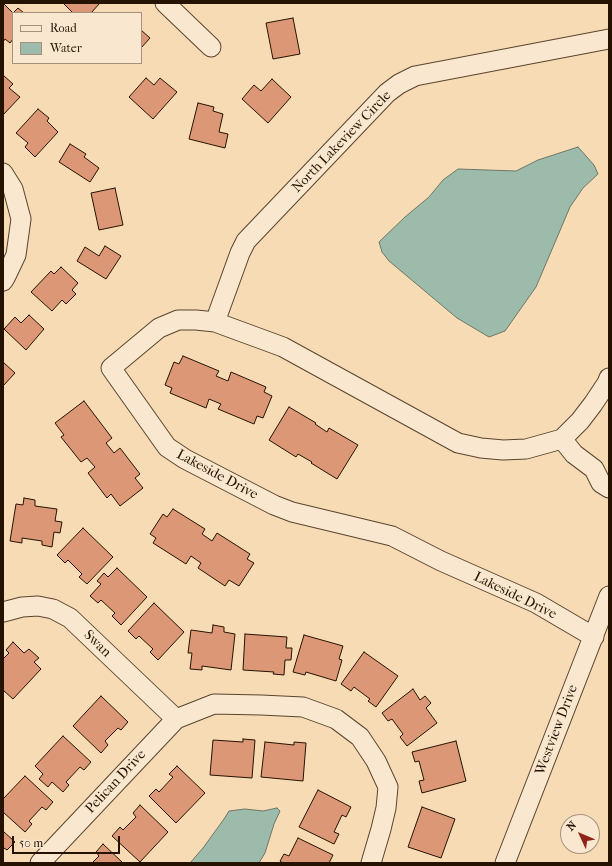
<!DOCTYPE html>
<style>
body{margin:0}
#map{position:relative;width:612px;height:866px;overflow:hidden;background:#f6dbb5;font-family:"IM FELL French Canon",serif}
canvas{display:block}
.frame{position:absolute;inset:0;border:4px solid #261200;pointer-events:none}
.legend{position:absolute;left:12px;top:12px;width:130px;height:52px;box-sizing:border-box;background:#f9e8cf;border:1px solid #a5927c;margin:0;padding:5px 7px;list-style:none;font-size:12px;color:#261200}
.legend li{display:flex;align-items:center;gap:8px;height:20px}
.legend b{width:20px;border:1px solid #a5927c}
.north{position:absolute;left:560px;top:814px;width:40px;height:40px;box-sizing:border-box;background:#f9e8cf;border:1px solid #a5927c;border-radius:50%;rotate:314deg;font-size:11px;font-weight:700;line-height:16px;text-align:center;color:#261200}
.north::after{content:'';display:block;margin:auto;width:14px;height:18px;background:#8f2418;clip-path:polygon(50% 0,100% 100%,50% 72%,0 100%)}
.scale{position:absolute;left:12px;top:836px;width:108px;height:18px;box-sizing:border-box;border:2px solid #261200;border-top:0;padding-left:5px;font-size:12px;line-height:14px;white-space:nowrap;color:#261200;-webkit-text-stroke:3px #f9e8cf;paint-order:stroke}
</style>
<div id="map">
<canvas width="612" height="866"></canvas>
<div class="frame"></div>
<ul class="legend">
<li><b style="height:5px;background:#f9e8cf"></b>Road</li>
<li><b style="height:11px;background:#9dbbaa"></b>Water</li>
</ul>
<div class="north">N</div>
<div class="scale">50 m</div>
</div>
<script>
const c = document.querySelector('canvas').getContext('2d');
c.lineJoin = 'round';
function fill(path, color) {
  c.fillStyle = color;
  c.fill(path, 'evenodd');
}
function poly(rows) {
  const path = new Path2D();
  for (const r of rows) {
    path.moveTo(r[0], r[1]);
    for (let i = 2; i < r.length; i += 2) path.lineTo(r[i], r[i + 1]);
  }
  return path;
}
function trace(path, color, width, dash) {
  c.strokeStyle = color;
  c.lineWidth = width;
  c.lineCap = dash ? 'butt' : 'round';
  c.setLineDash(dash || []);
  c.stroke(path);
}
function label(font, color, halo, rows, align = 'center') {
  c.font = font + ' "IM FELL French Canon",serif';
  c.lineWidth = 4;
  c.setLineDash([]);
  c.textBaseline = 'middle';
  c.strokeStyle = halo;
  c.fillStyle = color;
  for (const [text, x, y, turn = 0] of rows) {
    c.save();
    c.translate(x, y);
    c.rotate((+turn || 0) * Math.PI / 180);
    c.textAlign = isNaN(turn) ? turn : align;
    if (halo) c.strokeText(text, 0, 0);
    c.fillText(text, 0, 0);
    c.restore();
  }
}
const water = poly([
 [578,147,594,165,598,174,583,188,570,207,536,287,505,331,489,337,457,318,389,261,382,252,379,242,405,217,429,197,443,180,458,169,516,171,538,160,578,147],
 [277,808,280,811,274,824,265,853,259,863,190,863,203,848,224,819,229,811,245,809,263,811,277,808]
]);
fill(water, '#9dbbaa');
trace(water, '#6d7766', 1);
const building = poly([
 [3,3,13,13,18,8,24,13,13,13,13,39,10,43,5,39,3,42,3,3],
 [65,3,100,3,91,13,73,13,64,4,65,3],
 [293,18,300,54,273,59,266,23,293,18],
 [141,30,150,38,141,48,141,30],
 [3,75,13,84,9,88,20,97,3,115,3,75],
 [146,78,154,85,160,78,177,92,153,119,129,97,146,78],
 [272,79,291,97,268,123,242,99,254,85,261,91,272,79],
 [198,103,214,107,213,111,223,114,219,132,228,134,225,148,189,139,198,103],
 [38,109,49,118,47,121,58,132,35,157,25,147,28,143,16,133,38,109],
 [70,144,86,154,84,157,99,168,90,182,59,162,70,144],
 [115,188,123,225,99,230,91,193,115,188],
 [105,246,121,256,106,279,77,261,85,247,99,256,105,246],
 [61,267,78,283,72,290,76,294,66,304,62,300,52,311,31,292,51,271,54,274,61,267],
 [29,315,44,329,26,350,4,329,15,317,21,323,29,315],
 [183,356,219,371,216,376,228,381,231,372,266,387,264,392,272,396,263,418,257,416,254,424,218,409,221,404,209,399,206,408,170,393,172,388,165,385,174,362,179,364,183,356],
 [3,362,15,373,3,386,3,362],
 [84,401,112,438,106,443,114,453,120,448,140,474,135,478,143,488,120,506,111,494,107,498,88,473,95,467,87,458,81,462,61,437,64,435,55,423,84,401],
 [289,407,316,423,315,424,327,432,329,428,358,445,337,479,311,463,312,462,298,454,296,457,269,440,289,407],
 [24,498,35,500,35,506,57,509,55,521,62,522,60,533,54,532,52,547,42,545,42,541,22,538,22,543,10,541,16,504,23,505,24,498],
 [173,509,205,529,202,534,212,541,217,533,250,554,247,559,254,563,239,586,229,580,225,586,198,568,201,563,191,556,186,564,153,543,156,538,150,534,163,514,167,517,173,509],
 [83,528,113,557,87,584,79,577,82,574,68,560,65,563,57,555,83,528],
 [117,568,147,597,121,625,112,616,115,613,101,600,98,603,90,596,101,584,97,581,104,573,108,577,117,568],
 [154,603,184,632,158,660,150,652,153,649,139,636,136,639,128,631,154,603],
 [213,625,224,627,224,632,235,634,231,670,202,666,202,670,190,669,192,653,188,653,191,630,212,633,213,625],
 [245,634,287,637,286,648,292,648,291,660,285,660,284,675,273,674,274,672,243,670,245,634],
 [304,635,343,646,339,659,342,660,336,681,306,672,305,675,293,672,304,635],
 [13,642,24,653,29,649,39,658,34,662,41,669,13,699,3,690,3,659,9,653,6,650,13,642],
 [364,652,398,676,376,707,368,701,370,699,354,687,351,691,341,684,364,652],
 [413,689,420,700,425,696,431,703,426,708,437,723,407,746,400,737,403,734,392,719,388,721,382,713,413,689],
 [101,696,128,722,121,730,118,728,105,741,108,745,101,753,73,726,101,696],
 [63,736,91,762,84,770,80,767,66,782,69,785,63,792,52,782,48,787,39,779,43,774,35,766,63,736],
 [243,739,255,740,252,778,210,775,213,740,243,742,243,739],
 [456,741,466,781,422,793,419,781,424,780,419,761,415,762,412,752,456,741],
 [265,742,294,745,294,742,306,743,303,781,261,777,265,742],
 [177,766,205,793,176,823,149,796,156,789,159,792,173,777,169,774,177,766],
 [25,776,53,802,46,810,42,807,29,821,32,824,25,832,3,812,3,799,25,776],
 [318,790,351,807,346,817,342,815,334,832,339,834,334,844,299,827,318,790],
 [140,805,168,832,140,862,112,836,120,827,123,830,136,817,133,813,140,805],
 [422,807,455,819,441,858,408,847,422,807],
 [3,831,15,842,7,850,4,848,3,849,3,831],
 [298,838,333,855,329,863,283,863,280,861,284,854,289,856,298,838],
 [103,844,123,863,92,863,99,856,96,852,103,844]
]);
fill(building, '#dc9876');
trace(building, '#261200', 1);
const minor = poly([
 [165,3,211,47],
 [3,173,13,189,21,219,16,255,6,276,3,281],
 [215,322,240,253,246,241,387,93,399,84,415,76,609,39],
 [609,378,607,383,593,404,580,421,562,439,574,454,594,469,601,483,609,488],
 [562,439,526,449,503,450,481,448,458,443,283,347,215,322,196,320,178,320,159,328,111,368,167,447,185,459,274,505,292,512,392,536,441,561,536,603,594,637],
 [3,612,22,607,38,606,53,609,70,618,176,719],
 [40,863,176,719,214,704,261,705,303,707,336,719,360,737,376,761,388,787,386,808,381,829,371,863],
 [505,863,609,596]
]);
trace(minor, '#5a442d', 21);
trace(minor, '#f9e8cf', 19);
label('14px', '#261200', '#f9e8cf', [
 ["North Lakeview Circle",342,142,-46],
 ["Lakeside Drive",217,475,28],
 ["Lakeside Drive",515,596,26],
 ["Swan",97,644,44],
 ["Westview Drive",557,730,-69],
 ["Pelican Drive",116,782,-47]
]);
</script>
